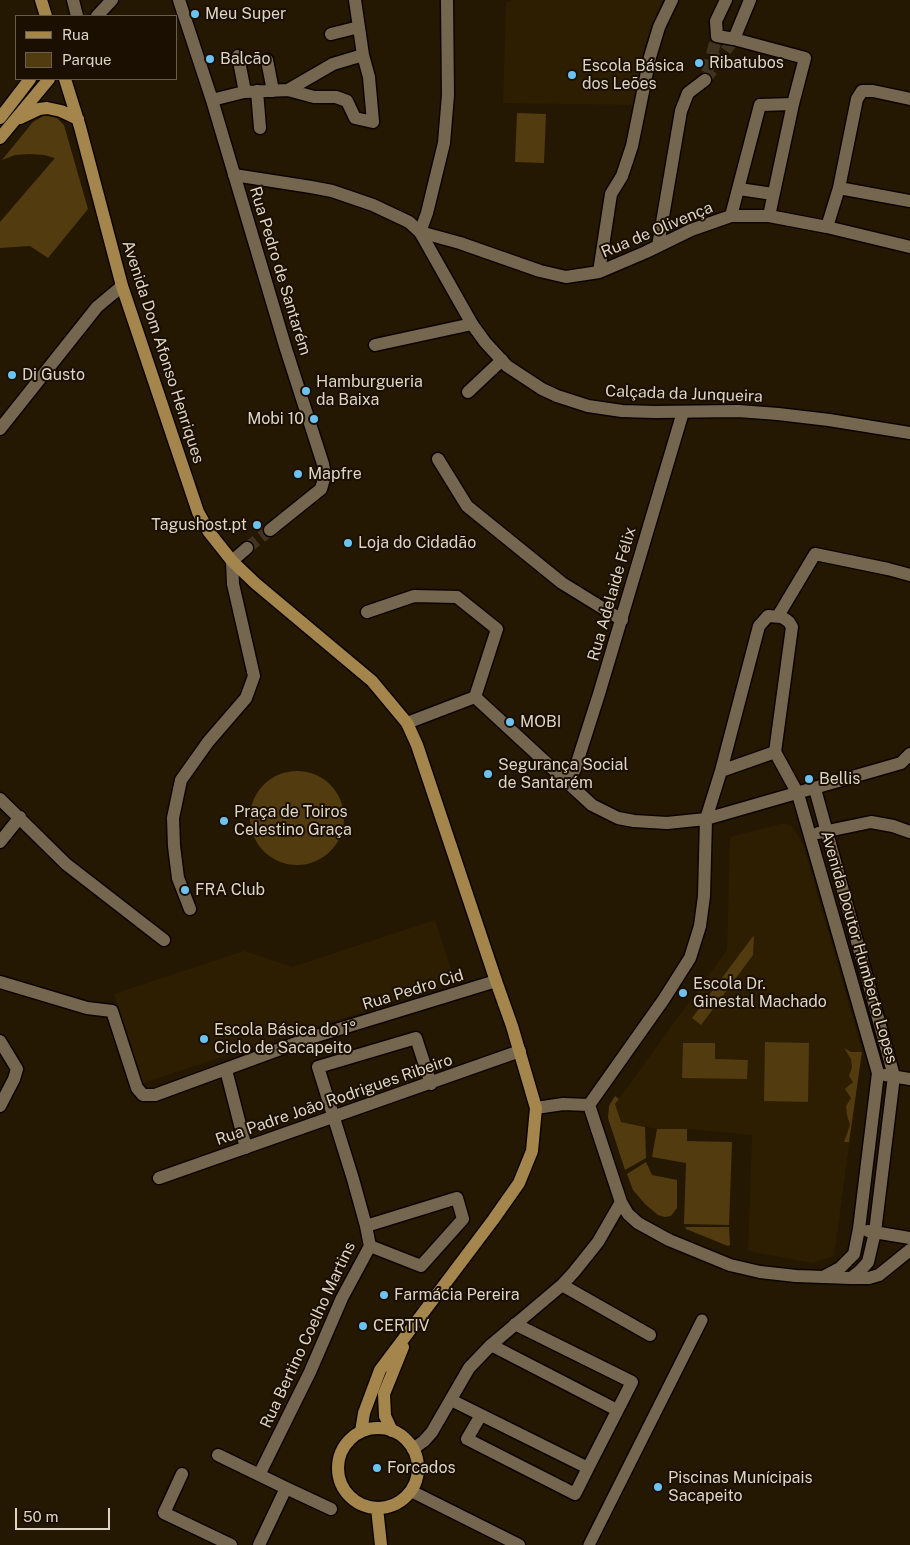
<!DOCTYPE html>
<meta charset="utf-8">
<style>
body{margin:0}
#map{position:relative;width:910px;height:1545px;overflow:hidden;background:#241803;font-family:"Public Sans",sans-serif}
canvas{display:block}
.legend{position:absolute;left:15px;top:15px;width:162px;height:65px;box-sizing:border-box;background:#1a0f00;border:1px solid #685e50;margin:0;padding:6px 9px;list-style:none;font-size:15px;color:#ddd5c8}
.legend li{display:flex;align-items:center;gap:10px;height:25px}
.legend b{width:25px;border:1px solid #685e50}
.scale{position:absolute;left:15px;top:1508px;width:95px;height:22px;box-sizing:border-box;border:2px solid #ddd5c8;border-top:0;padding-left:6px;font-size:15px;line-height:18px;white-space:nowrap;color:#ddd5c8;-webkit-text-stroke:4px #1a0f00;paint-order:stroke}
</style>
<div id="map">
<canvas width="910" height="1545"></canvas>
<ul class="legend">
<li><b style="height:6px;background:#a4854b"></b>Rua</li>
<li><b style="height:14px;background:#523b0e"></b>Parque</li>
</ul>
<div class="scale">50 m</div>
</div>
<script>
const c = document.querySelector('canvas').getContext('2d');
c.lineJoin = 'round';
function fill(path, color) {
  c.fillStyle = color;
  c.fill(path, 'evenodd');
}
function poly(rows) {
  const path = new Path2D();
  for (const r of rows) {
    if (r.length === 3) {
      path.moveTo(r[0] + r[2], r[1]);
      path.arc(r[0], r[1], r[2], 0, 2 * Math.PI);
      continue;
    }
    path.moveTo(r[0], r[1]);
    for (let i = 2; i < r.length; i += 2) path.lineTo(r[i], r[i + 1]);
  }
  return path;
}
function trace(path, color, width, dash) {
  c.strokeStyle = color;
  c.lineWidth = width;
  c.lineCap = dash ? 'butt' : 'round';
  c.setLineDash(dash || []);
  c.stroke(path);
}
function label(font, color, halo, rows, align = 'center') {
  c.font = font + ' "Public Sans",sans-serif';
  c.lineWidth = 4;
  c.setLineDash([]);
  c.textBaseline = 'middle';
  c.strokeStyle = halo;
  c.fillStyle = color;
  for (const [text, x, y, turn = 0] of rows) {
    c.save();
    c.translate(x, y);
    c.rotate((+turn || 0) * Math.PI / 180);
    c.textAlign = isNaN(turn) ? turn : align;
    if (halo) c.strokeText(text, 0, 0);
    c.fillText(text, 0, 0);
    c.restore();
  }
}
fill(poly([
 [512,0,662,0,645,46,636,105,503,103,506,3],
 [784,823,792,826,803,844,862,1050,834,1256,812,1263,748,1251,752,1135,687,1129,657,1129,621,1122,615,1104,727,950,730,837],
 [435,920,455,982,142,1083,114,994,244,951,292,967]
]), '#2d1e01');
fill(poly([
 [517,113,546,114,544,163,515,162],
 [45,115,57,118,64,125,88,209,48,258,30,246,0,248,0,222,55,158,44,155,29,154,15,155,2,160,33,122],
 [297,818,47],
 [754,935,753,955,701,1025,692,1018],
 [765,1042,809,1043,808,1102,764,1101],
 [683,1043,715,1043,715,1059,748,1060,747,1079,682,1078],
 [844,1048,851,1052,862,1052,849,1142,844,1142,850,1125,847,1115,846,1106,851,1098,845,1089,853,1082,849,1076,852,1067,851,1059],
 [615,1096,619,1099,615,1104,621,1122,645,1127,646,1158,625,1170,608,1118,609,1106],
 [657,1129,687,1129,687,1141,732,1142,729,1225,684,1224,686,1163,652,1157],
 [646,1162,652,1175,677,1180,677,1208,671,1216,665,1217,658,1215,645,1204,633,1190,627,1174],
 [685,1227,729,1227,730,1245,728,1246,686,1229]
]), '#523b0e');
trace(poly([
 [707,72,717,36],
 [705,80,734,39],
 [247,548,270,530]
]), '#403421', 12, [12, 6]);
const pedestrian = poly([
 [589,1545,702,1320]
]);
const minor = poly([
 [73,0,77,16],
 [179,0,212,100,286,349,323,464,325,475,321,489,270,530],
 [447,0,448,95,444,143,427,213,420,232,460,243,540,271,566,277,599,272,646,252,691,230,731,216,769,216,827,227,910,247],
 [726,0,716,21,717,36,734,39,750,0],
 [97,16,112,0],
 [331,34,359,27],
 [734,39,805,58,793,104],
 [238,56,245,92],
 [267,60,273,91],
 [288,90,314,97,336,97,347,101,355,118,373,122,369,77,363,55],
 [257,91,260,128],
 [212,100,244,92,288,90,333,64,363,55,355,0],
 [839,188,910,201],
 [739,189,773,194],
 [731,216,760,105,793,104,769,216],
 [827,227,839,188,857,99,862,91,873,91,910,99],
 [658,246,681,111,688,93,705,80],
 [599,272,611,194,622,176,632,146,650,57,659,27,672,0],
 [375,345,472,324],
 [468,392,502,360],
 [0,429,97,307,122,286],
 [438,459,467,506,562,583,622,620],
 [367,612,414,596,457,597,497,629,475,697],
 [778,616,815,554,888,569,910,575],
 [407,723,475,697,592,805,618,818,634,821,667,823,706,819,901,763,910,754],
 [721,771,775,752],
 [567,782,575,769,599,694,683,412],
 [815,789,894,1076,875,1232,868,1262,860,1271,851,1278],
 [0,799,66,864,164,940],
 [818,833,871,822,893,826,910,832],
 [0,842,20,817],
 [190,909,178,878,174,846,173,818,181,780,208,742,246,698,254,676,233,584,232,561,247,548],
 [0,982,87,1008,112,1011,137,1088,143,1095,155,1095,313,1037,496,981],
 [0,1041,17,1069,14,1079,0,1106],
 [226,1070,246,1148],
 [885,1075,910,1079],
 [589,1105,621,1202,628,1214,638,1223,669,1240,730,1265,760,1272,796,1276,851,1278,869,1278,879,1275,910,1250],
 [536,1108,563,1104,589,1105,664,999,690,958,700,926,704,896,706,819,721,771,759,626,768,616,781,617,785,619,789,622,792,627,775,752,798,794,878,1073,859,1229,854,1254,840,1268,825,1276],
 [159,1178,520,1051],
 [366,1226,457,1198,463,1219,421,1266,370,1246],
 [868,1231,910,1238],
 [562,1285,650,1335],
 [491,1345,617,1410],
 [451,1400,588,1468,632,1382,515,1324],
 [481,1415,467,1439,575,1494,588,1468],
 [413,1449,424,1441,432,1432,469,1368,491,1345,562,1285,574,1272,598,1242,621,1202],
 [218,1455,286,1488,259,1545],
 [182,1474,164,1513,231,1545],
 [259,1475,310,1372,342,1298,370,1246,366,1226,353,1179,318,1067,416,1038,431,1084],
 [286,1488,331,1509],
 [411,1491,519,1545]
]);
const tertiary = poly([
 [234,175,311,187,332,191,373,205,409,222,420,232,424,239,472,324,485,342,507,366,542,389,557,396,588,406,622,411,655,412,738,411,778,414,829,420,910,433]
]);
const primary = poly([
 [41,0,46,16],
 [65,79,80,127,122,286,198,512,209,532,232,561,255,583,372,681,407,723,417,745,496,981,512,1026,536,1108,532,1151,519,1183,493,1220,380,1370,364,1413,361,1432],
 [0,118,30,79],
 [20,118,39,109,47,108,61,111,78,119],
 [0,138,49,79],
 [378,1468,40],
 [392,1431,385,1416,384,1394,403,1347],
 [377,1508,381,1545]
]);
trace(pedestrian, '#0d0400', 14);
trace(minor, '#0d0400', 15);
trace(tertiary, '#0d0400', 15);
trace(primary, '#0d0400', 15);
trace(pedestrian, '#75674f', 11);
trace(minor, '#75674f', 12);
trace(tertiary, '#75674f', 12);
trace(primary, '#a4854b', 12);
for (const [x, y, r, color] of [
 [195,14,5,"#6cc3f2"],
 [210,59,5,"#6cc3f2"],
 [699,63,5,"#6cc3f2"],
 [572,75,5,"#6cc3f2"],
 [12,375,5,"#6cc3f2"],
 [306,391,5,"#6cc3f2"],
 [314,419,5,"#6cc3f2"],
 [298,474,5,"#6cc3f2"],
 [257,525,5,"#6cc3f2"],
 [348,543,5,"#6cc3f2"],
 [510,722,5,"#6cc3f2"],
 [488,774,5,"#6cc3f2"],
 [809,779,5,"#6cc3f2"],
 [224,821,5,"#6cc3f2"],
 [185,890,5,"#6cc3f2"],
 [683,993,5,"#6cc3f2"],
 [204,1039,5,"#6cc3f2"],
 [384,1295,5,"#6cc3f2"],
 [363,1326,5,"#6cc3f2"],
 [377,1468,5,"#6cc3f2"],
 [658,1487,5,"#6cc3f2"]
]) {
  const dot = new Path2D();
  dot.arc(x, y, r, 0, 2 * Math.PI);
  c.fillStyle = color;
  c.fill(dot);
  trace(dot, '#1a0f00', 2);
}
label('16px', '#ddd5c8', '#1a0f00', [
 ["Meu Super",205,14],
 ["Balcão",220,59],
 ["Ribatubos",709,63],
 ["Escola Básica",582,66],
 ["dos Leões",582,84],
 ["Di Gusto",22,375],
 ["Hamburgueria",316,382],
 ["da Baixa",316,400],
 ["Mobi 10",304,419,"right"],
 ["Mapfre",308,474],
 ["Tagushost.pt",247,525,"right"],
 ["Loja do Cidadão",358,543],
 ["MOBI",520,722],
 ["Segurança Social",498,765],
 ["de Santarém",498,783],
 ["Bellis",819,779],
 ["Praça de Toiros",234,812],
 ["Celestino Graça",234,830],
 ["FRA Club",195,890],
 ["Escola Dr.",693,984],
 ["Ginestal Machado",693,1002],
 ["Escola Básica do 1°",214,1030],
 ["Ciclo de Sacapeito",214,1048],
 ["Farmácia Pereira",394,1295],
 ["CERTIV",373,1326],
 ["Forcados",387,1468],
 ["Piscinas Munícipais",668,1478],
 ["Sacapeito",668,1496]
], 'left');
label('16px', '#ddd5c8', '#1a0f00', [
 ["Rua de Olivença",657,230,-23],
 ["Rua Pedro de Santarém",280,271,73],
 ["Avenida Dom Afonso Henriques",163,352,72],
 ["Calçada da Junqueira",684,394,2],
 ["Rua Adelaide Félix",612,594,-74],
 ["Avenida Doutor Humberto Lopes",859,947,74],
 ["Rua Pedro Cid",413,990,-17],
 ["Rua Padre João Rodrigues Ribeiro",334,1100,-19],
 ["Rua Bertino Coelho Martins",308,1335,-65]
]);
</script>
